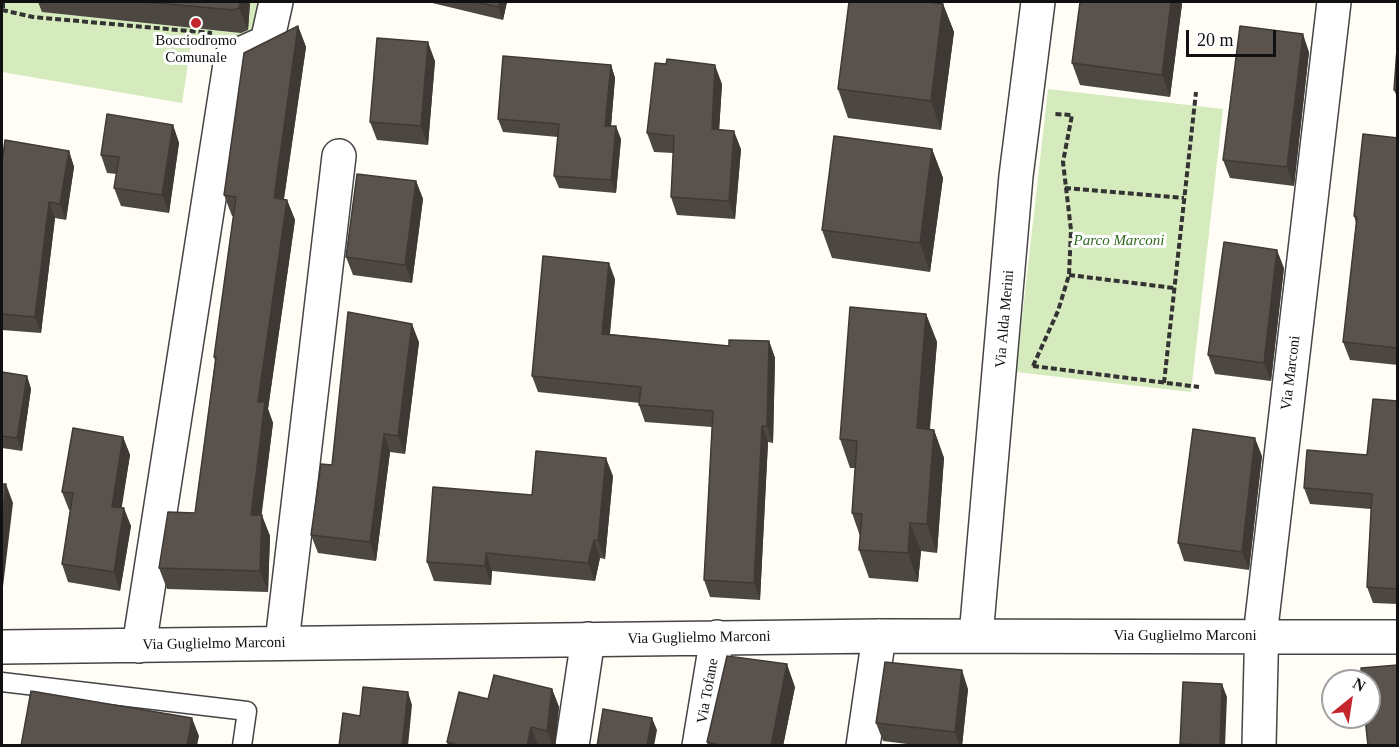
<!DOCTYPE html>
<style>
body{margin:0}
#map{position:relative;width:1399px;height:747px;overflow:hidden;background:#fffdf5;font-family:Georgia,serif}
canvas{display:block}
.frame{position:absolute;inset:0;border:3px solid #111;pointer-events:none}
.north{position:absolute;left:1321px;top:669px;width:60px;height:60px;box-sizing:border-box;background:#fff;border:2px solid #a0a0a0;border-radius:50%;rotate:30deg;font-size:16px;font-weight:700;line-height:24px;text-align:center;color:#111}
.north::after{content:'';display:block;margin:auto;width:21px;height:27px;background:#c4262e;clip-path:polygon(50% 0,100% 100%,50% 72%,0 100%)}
.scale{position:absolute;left:1186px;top:30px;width:90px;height:27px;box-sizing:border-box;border:3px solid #111;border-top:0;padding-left:8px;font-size:18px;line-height:21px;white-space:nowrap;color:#111;-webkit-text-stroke:4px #fff;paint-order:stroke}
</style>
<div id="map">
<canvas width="1399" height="747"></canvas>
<div class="frame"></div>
<div class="north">N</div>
<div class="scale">20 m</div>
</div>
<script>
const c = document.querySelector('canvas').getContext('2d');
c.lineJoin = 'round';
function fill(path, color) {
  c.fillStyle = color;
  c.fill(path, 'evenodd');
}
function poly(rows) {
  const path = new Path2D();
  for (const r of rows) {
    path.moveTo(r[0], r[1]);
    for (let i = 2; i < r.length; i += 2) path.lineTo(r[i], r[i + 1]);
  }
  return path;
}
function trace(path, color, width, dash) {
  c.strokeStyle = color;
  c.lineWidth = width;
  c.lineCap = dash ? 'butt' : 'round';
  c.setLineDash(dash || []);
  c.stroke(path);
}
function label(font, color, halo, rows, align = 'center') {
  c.font = font + ' Georgia,serif';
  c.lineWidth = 6;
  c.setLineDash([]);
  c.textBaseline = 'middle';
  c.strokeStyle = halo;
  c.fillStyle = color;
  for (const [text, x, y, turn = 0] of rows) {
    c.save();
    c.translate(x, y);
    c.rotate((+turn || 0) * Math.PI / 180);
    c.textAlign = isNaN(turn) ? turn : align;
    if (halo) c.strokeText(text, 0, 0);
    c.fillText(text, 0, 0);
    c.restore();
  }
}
fill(poly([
 [2,2,262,2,253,43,192,37,182,103,2,72],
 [1048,89,1223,109,1191,392,1016,372]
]), '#d5ebbd');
const lane = poly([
 [2,682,247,711,242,746]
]);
const street = poly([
 [976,636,1016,176,1038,2],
 [282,642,339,156],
 [139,646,231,58,267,42,276,2],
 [2,647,879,636,1398,637],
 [572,746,588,639],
 [699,746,717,637],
 [863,746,879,636],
 [1259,746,1262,619,1334,2]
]);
trace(lane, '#444', 21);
trace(street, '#444', 36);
trace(poly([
 [3,2,3,11],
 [2,10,33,17,212,33],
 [1065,188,1184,198],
 [1069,275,1174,288],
 [1033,366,1058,311,1069,275,1071,230,1063,162,1072,115,1054,114],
 [1033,366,1199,387],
 [1164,383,1196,92]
]), '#333', 4, [6, 3]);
trace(lane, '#fff', 18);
trace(street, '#fff', 33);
fill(poly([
 [38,2,250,2,248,30,241,33,42,12],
 [428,2,507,2,503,20],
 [1080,2,1181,2,1182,4,1170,97,1080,85,1072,63],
 [943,4,954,32,941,130,848,118,838,89],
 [298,26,306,47,284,199,287,200,295,220,268,409,273,423,261,515,270,536,268,592,167,589,159,568,195,513,215,361,214,357,234,216,232,216,224,195],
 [1398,35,1398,99,1394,90],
 [1309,52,1294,186,1230,178,1223,160],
 [435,61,428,145,377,140,370,122],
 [611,65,615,78,611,126,621,139,616,193,559,188,554,176,558,137,503,132,498,119],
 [722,84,719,130,741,149,735,219,677,215,671,197,673,153,654,152,647,133],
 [173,125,179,143,169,213,121,206,114,188,117,174,107,173,101,155],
 [1398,138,1398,365,1350,360,1343,342,1356,223,1354,216],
 [932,149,943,178,930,272,832,258,822,230],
 [69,151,74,167,66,220,55,218,41,333,2,330,2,162],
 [416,181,423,199,412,283,353,275,346,257],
 [1284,268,1271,381,1215,374,1208,355],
 [615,279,610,334,729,346,769,341,775,358,773,443,768,442,760,600,710,597,704,580,712,427,645,422,639,405,640,403,538,392,532,376],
 [926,314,937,342,930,429,934,430,944,458,937,553,921,551,918,582,869,578,859,550,860,536,852,513,855,468,850,468,840,439],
 [419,342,405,454,390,452,376,561,318,553,311,535,332,465],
 [2,372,27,376,31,389,22,451,2,448],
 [1398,401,1398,604,1373,603,1367,587,1371,509,1310,504,1304,488,1367,455],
 [123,437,130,455,121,508,131,526,120,591,68,582,62,564,70,510,69,510,62,492],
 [1262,456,1249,570,1184,561,1178,543],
 [613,476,605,559,600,558,595,581,492,571,491,585,434,581,427,562,532,495],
 [795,687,783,746,708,746,707,742],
 [552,689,559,707,555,746,448,746,447,742],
 [968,689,962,746,923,746,883,741,876,723]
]), '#4d4742');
fill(poly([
 [240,2,250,2,248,30,239,8],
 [500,2,507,2,503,20,498,7],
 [1171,2,1181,2,1182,4,1170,97,1162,75],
 [943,4,954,32,941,130,931,101],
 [298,26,306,47,281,218,274,198],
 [1303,34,1309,52,1294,186,1287,167],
 [428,42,435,61,428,145,421,126],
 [611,65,615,78,610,138,605,126],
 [715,65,722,84,718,148,712,129],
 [173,125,179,143,169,213,162,195],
 [616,126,621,139,616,193,611,180],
 [734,131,741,149,735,219,729,201],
 [932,149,943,178,930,272,920,243],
 [69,151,74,167,66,220,60,204],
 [416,181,423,199,412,283,405,265],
 [287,200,295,220,268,409,273,423,259,536,251,515,258,402],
 [49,202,55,218,41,333,35,317],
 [1277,250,1284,268,1271,381,1264,363],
 [609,263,615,279,608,350,602,334],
 [926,314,937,342,927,457,917,428],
 [412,324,419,342,405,454,398,436],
 [769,341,775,358,773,443,767,426],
 [27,376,31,389,22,451,17,438],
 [762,426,768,442,760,600,754,583],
 [934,430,944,458,937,553,927,524],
 [384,434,390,452,376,561,370,542],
 [123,437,130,455,119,525,112,507],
 [1255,438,1262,456,1249,570,1242,552],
 [606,458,613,476,605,559,598,541],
 [6,484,13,503,2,595,2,523],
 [124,508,131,526,120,591,114,572],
 [262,515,270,536,268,592,260,571],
 [910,523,921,551,918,582,908,553],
 [594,540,600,558,595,581,588,563],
 [486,553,492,571,491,585,485,566],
 [787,664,795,687,783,746,771,746],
 [962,670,968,689,962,746,960,746,955,732],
 [1222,684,1227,697,1225,746,1220,746],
 [552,689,559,707,555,746,553,746,547,731],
 [408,692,412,705,408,746,402,746],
 [192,718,199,736,197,746,187,746],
 [652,718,657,730,654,746,647,746],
 [531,727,538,745,527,746]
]), '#3f3936');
const building = poly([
 [146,2,240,2,239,8,233,10,146,2],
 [476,2,500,2,498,7,476,2],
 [849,2,928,2,943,4,931,101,838,89,849,2],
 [1080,2,1171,2,1162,75,1072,63,1080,2],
 [298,26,274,198,287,200,258,402,265,402,251,515,262,515,260,571,159,568,168,512,195,513,216,357,214,357,236,197,224,195,244,53,298,26],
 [1240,26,1303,34,1287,167,1223,160,1240,26],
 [1398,35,1398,90,1394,90,1398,35],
 [377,38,428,42,421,126,370,122,377,38],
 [503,56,611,65,605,126,616,126,611,180,554,176,559,124,498,119,503,56],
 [667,59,715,65,712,129,734,131,729,201,671,197,674,136,647,133,655,63,666,64,667,59],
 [107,114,173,125,162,195,114,188,119,157,101,155,107,114],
 [1363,134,1398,138,1398,348,1343,342,1357,217,1354,216,1363,134],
 [834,136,932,149,920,243,822,230,834,136],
 [5,140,69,151,60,204,49,202,35,317,2,314,2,162,5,140],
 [357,174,416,181,405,265,346,257,357,174],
 [1224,242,1277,250,1264,363,1208,355,1224,242],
 [543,256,609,263,602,334,729,346,729,340,769,341,767,426,762,426,754,583,704,580,713,411,639,405,641,387,532,376,543,256],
 [850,307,926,314,917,428,934,430,927,524,910,523,908,553,859,550,862,514,852,513,857,441,840,439,850,307],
 [348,312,412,324,398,436,384,434,370,542,311,535,321,464,332,465,348,312],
 [2,372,27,376,17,438,2,436,2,372],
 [1373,399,1398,401,1398,589,1367,587,1372,494,1304,488,1307,450,1367,455,1373,399],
 [73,428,123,437,112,507,124,508,114,572,62,564,73,493,62,492,73,428],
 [1193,429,1255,438,1242,552,1178,543,1193,429],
 [536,451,606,458,598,541,594,540,588,563,486,553,485,566,427,562,433,487,532,495,536,451],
 [2,484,6,484,2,523,2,484],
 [727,656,787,664,771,746,724,746,707,742,727,656],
 [885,662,962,670,955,732,876,723,885,662],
 [1398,665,1398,746,1368,746,1365,717,1369,717,1369,681,1362,681,1361,668,1398,665],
 [494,675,552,689,547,731,531,727,527,746,460,746,447,742,459,692,488,699,494,675],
 [1183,682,1222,684,1220,746,1180,744,1183,682],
 [363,687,408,692,402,746,339,746,343,713,360,716,363,687],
 [31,691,192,718,187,746,21,746,31,691],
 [603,709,652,718,647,746,597,746,603,709]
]);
fill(building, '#5a524d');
trace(building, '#3f3936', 1.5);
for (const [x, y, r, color] of [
 [196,23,6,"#c4262e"]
]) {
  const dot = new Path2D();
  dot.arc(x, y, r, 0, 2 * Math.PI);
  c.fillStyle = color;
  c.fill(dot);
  trace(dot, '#fff', 2);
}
label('15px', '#111', '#fff', [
 ["Bocciodromo",196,41],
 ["Comunale",196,58]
]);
label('italic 15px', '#2f6b1f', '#fff', [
 ["Parco Marconi",1119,241]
]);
label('15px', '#111', '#fff', [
 ["Via Alda Merini",1005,319,-85],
 ["Via Marconi",1291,373,-83],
 ["Via Guglielmo Marconi",1185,636],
 ["Via Guglielmo Marconi",699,638,-1],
 ["Via Guglielmo Marconi",214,644,-1],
 ["Via Tofane",708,691,-80]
]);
</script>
